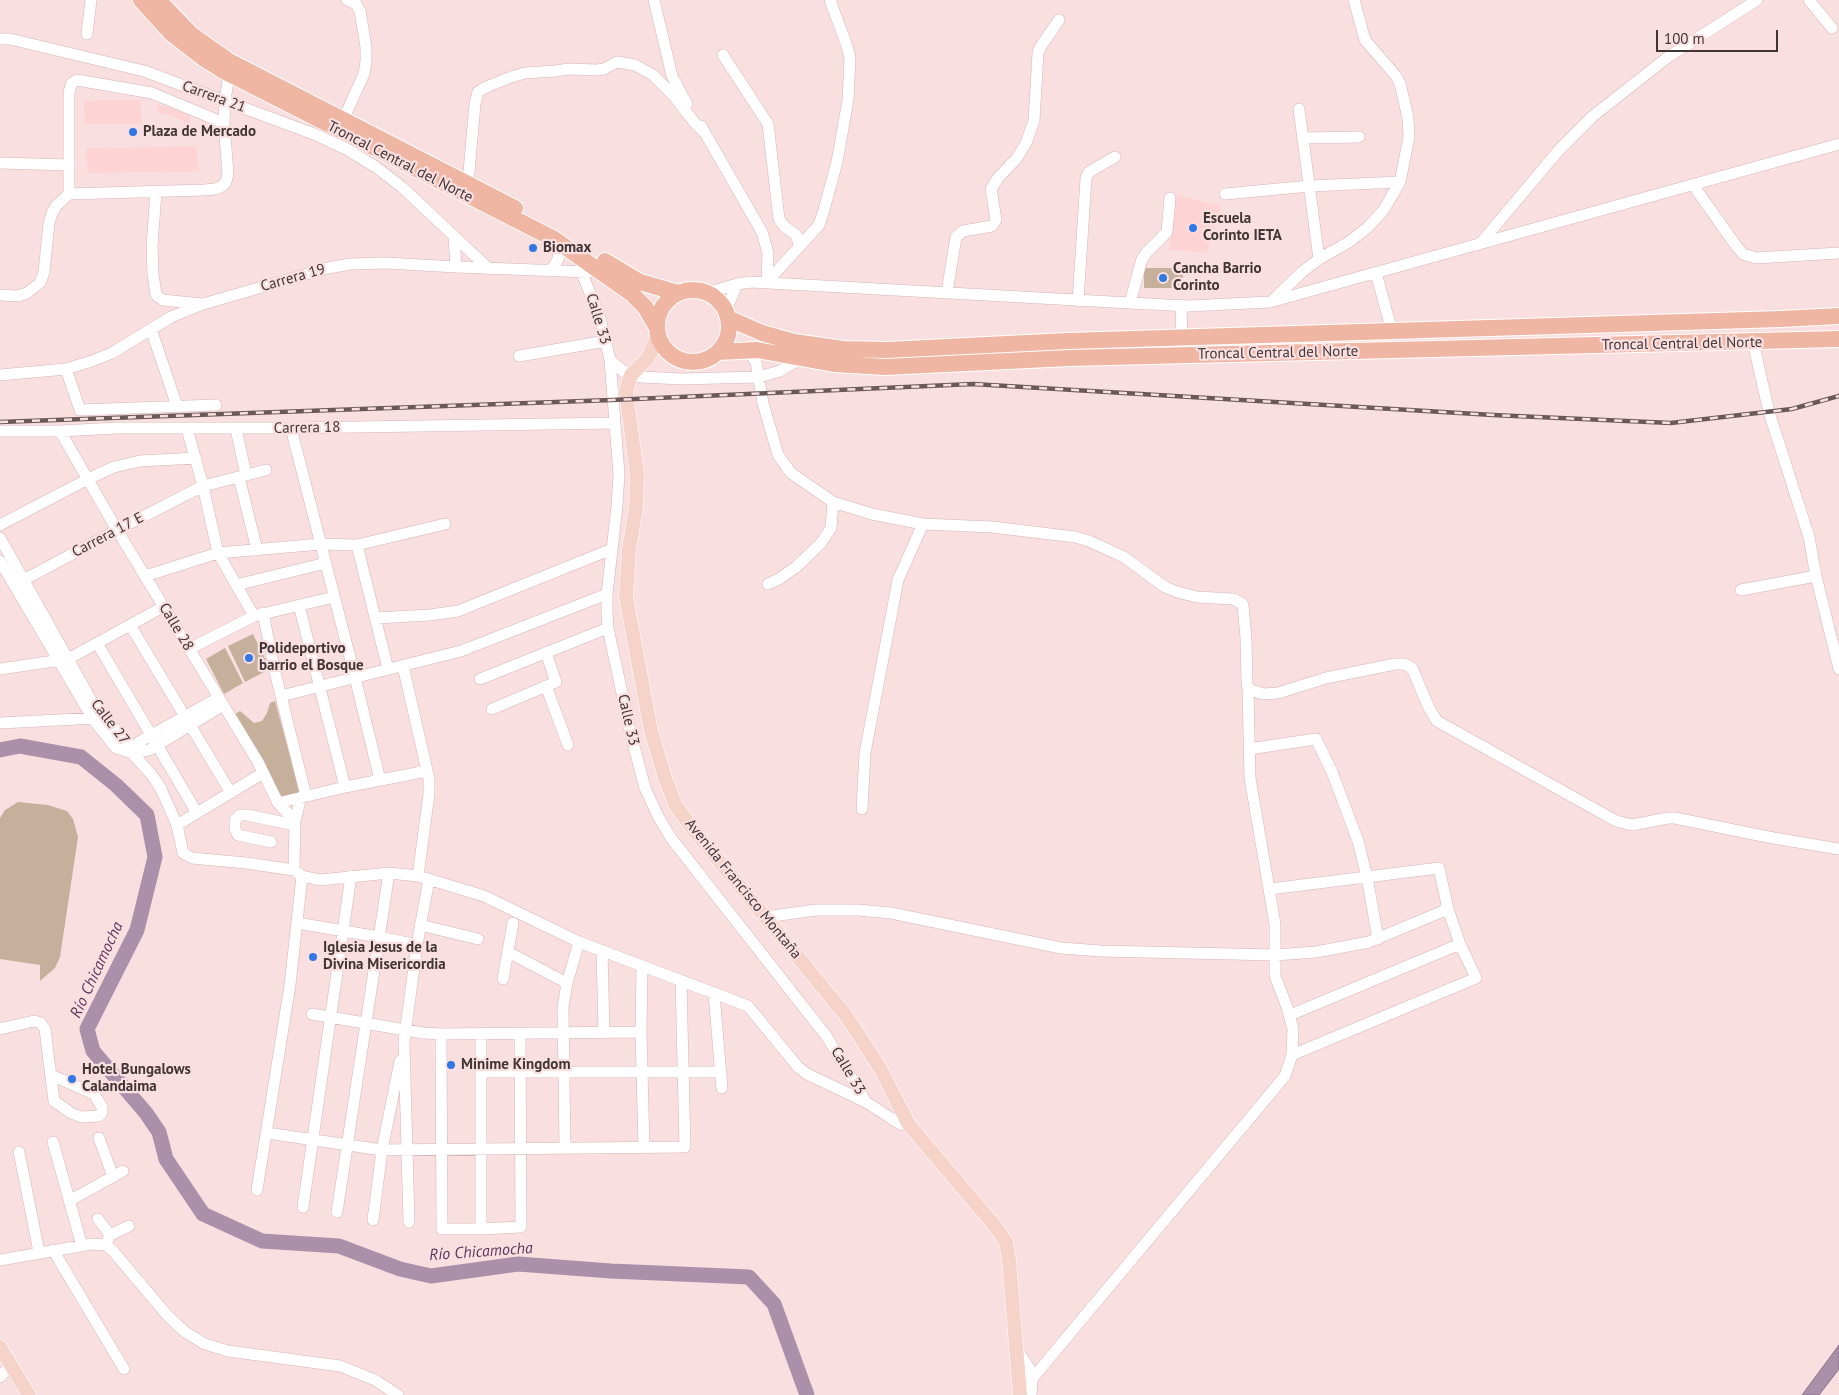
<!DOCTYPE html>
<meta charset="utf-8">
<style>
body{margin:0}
#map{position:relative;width:1839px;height:1395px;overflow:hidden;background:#fadfe0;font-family:"PT Sans",sans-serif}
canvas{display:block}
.scale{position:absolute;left:1656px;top:30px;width:122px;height:22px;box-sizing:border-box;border:2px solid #423535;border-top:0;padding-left:6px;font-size:15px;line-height:18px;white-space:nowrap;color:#423535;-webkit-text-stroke:4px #fadfe0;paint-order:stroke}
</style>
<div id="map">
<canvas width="1839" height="1395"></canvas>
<div class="scale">100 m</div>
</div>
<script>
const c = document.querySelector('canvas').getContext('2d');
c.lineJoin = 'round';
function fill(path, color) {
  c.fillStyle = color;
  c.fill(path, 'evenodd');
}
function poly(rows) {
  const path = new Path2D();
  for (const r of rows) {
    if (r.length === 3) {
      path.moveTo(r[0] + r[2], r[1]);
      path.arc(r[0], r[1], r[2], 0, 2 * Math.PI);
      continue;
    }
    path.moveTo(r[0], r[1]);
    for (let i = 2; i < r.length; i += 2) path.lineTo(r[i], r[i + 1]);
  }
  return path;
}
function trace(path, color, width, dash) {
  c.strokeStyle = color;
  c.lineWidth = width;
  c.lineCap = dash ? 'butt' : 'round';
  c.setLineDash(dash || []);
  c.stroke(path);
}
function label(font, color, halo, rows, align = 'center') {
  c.font = font + ' "PT Sans",sans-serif';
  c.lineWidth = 4.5;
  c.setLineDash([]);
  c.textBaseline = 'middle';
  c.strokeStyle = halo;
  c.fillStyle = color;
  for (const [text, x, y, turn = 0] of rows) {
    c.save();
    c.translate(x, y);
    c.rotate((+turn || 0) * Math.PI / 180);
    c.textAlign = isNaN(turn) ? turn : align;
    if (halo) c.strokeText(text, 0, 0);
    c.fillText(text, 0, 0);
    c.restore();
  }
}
fill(poly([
 [140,100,142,124,85,124,84,101],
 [158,104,190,115,191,134,185,134,183,120,156,111],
 [196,146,199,171,88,173,86,149],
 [1176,195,1221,206,1207,252,1169,250]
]), '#fdd3d4');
fill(poly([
 [1144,268,1183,268,1183,288,1144,288],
 [253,634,270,669,245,682,228,646],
 [225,648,243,683,224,694,206,659],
 [275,701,300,793,282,797,234,715,240,711,254,723,262,721,267,713,270,703],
 [18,802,48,805,67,811,73,819,78,837,60,957,55,968,40,981,40,965,0,959,0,818,5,810]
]), '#c6af9b');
const water = poly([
 [1839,1345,1839,1369,1819,1395,1802,1395,1839,1345]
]);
fill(water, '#ac8fa9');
trace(water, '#8c7486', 1);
trace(poly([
 [0,750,20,746,81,757,116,785,147,815,155,857,137,930,87,1029,93,1051,146,1113,159,1132,166,1159,203,1214,262,1241,339,1246,400,1269,431,1276,518,1264,611,1271,749,1277,774,1304,807,1395]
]), '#ac8fa9', 15);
const minor = poly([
 [654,0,672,76,687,104],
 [1809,0,1832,28],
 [87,34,91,0],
 [0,39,10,39,144,71,314,134,346,149,376,167,403,188,489,269],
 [723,55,768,124,779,219,784,226,796,235,800,246],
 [1299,109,1319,259],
 [343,120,364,74,366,61,366,47,360,11,356,4,347,0],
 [701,126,762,232,768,253,767,282],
 [1303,138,1359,137],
 [0,163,69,165],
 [468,183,475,104,478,92,484,88,511,77,525,73,555,71,569,69,597,70,604,69,617,62,635,65,653,75,673,95,695,123,704,132],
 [1693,185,1737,247,1743,254,1756,258,1839,253],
 [156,192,152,246,153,274,156,295,163,300,201,304],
 [69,194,69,92,72,83,77,80,152,93,224,123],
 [1225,194,1310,186,1400,182],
 [454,237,456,267],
 [1480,244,1559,150,1593,116,1668,57,1757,0],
 [549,271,554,266,558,259,559,252,554,239],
 [581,271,600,318,610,360,619,474,617,506,607,594,607,613,608,628,631,735,645,788,658,816,671,838,827,1037,866,1102],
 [1376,273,1392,331],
 [767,282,819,225,824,210,837,162,848,100,850,58,847,46,830,0],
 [947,292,956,237,963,231,992,226,996,220,991,189,998,178,1017,158,1026,143,1034,121,1038,53,1041,46,1059,20],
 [707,293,737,284,751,282,1130,303,1188,306,1270,302,1839,144],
 [0,295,18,296,27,293,40,283,44,272,49,223,52,213,56,206,69,194,204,190,216,189,222,186,226,182,228,174,224,123,225,101,228,81,234,69],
 [1078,301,1086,178,1089,172,1115,157],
 [1272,301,1302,272,1319,259,1349,242,1367,228,1383,211,1400,182,1409,137,1408,118,1400,83,1396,76,1365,40,1354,0],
 [1130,303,1142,259,1147,252,1167,232,1170,198],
 [1181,305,1182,338],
 [726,310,737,284],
 [151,329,177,406],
 [1753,342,1769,412,1809,537,1816,576,1839,669],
 [747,349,756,362,763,403,778,455,791,473,833,502,872,514,923,524,992,527,1075,537,1089,541,1124,557,1165,587,1177,592,1197,597,1233,599,1241,603,1243,605,1246,638,1247,683,1248,689,1250,778,1275,924,1275,976,1287,1007,1293,1029,1292,1055,1285,1076,1032,1379],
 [519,356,606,341],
 [610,360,623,371,631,375,642,377,681,379,759,377,780,371,801,358],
 [66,369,80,410,216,405],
 [0,375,66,369,92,361,112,353,171,317,203,304,328,268,350,264,386,263,456,267,589,272],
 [291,428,355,677,380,780],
 [187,429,203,486,218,553,254,616],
 [236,429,246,475],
 [0,431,60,431,117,428,291,428,615,423],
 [60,431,117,530,258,762,278,803,295,821],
 [239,477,257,550],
 [0,525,88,479,114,467,140,461,196,458],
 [0,538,91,700,109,723,128,742,132,753,151,774,160,787,177,825,183,853,192,858,246,863,294,870],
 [357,545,388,669],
 [0,561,93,719,116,748,132,753,149,750,223,705],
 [145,576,218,553,321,544,357,545,445,524],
 [18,583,117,530,203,486,266,470],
 [768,584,779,579,796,567,821,543,831,528,833,502],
 [236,585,326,563],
 [1741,590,1816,576],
 [299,605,345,787],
 [263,613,275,672,306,796],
 [376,618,430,615,458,611,612,549],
 [130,625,231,793],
 [97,643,197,813],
 [189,649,254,616,334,597],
 [403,666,429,779,429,794,418,876],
 [0,669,68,659,163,607],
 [480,679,608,628],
 [546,686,568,745],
 [1248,689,1263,694,1278,693,1326,678,1395,664,1404,664,1412,668,1429,708,1437,721,1616,821,1632,825,1668,818,1675,818,1768,837,1839,849],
 [281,696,461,651,607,594],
 [492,709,556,682,546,653],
 [0,723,97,718],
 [1249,749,1316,739,1332,772,1358,841,1367,877,1378,939],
 [132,753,139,742,218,698],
 [301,797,295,821,294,870,302,876,320,880,389,873,418,876,484,896,579,942,748,1006,798,1067,807,1074,866,1102,900,1124,909,1125],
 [278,803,345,787,427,771],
 [862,809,865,753,898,580,923,524],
 [177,825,263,773],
 [271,842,238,835,235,829,235,820,240,815,247,815,295,825],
 [1270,889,1439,868,1448,909,1460,944,1476,978,1292,1055],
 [765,917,816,910,858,910,891,913,1061,948,1101,951,1275,955,1316,952,1369,942,1448,909],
 [297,923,379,937,417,945],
 [420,925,478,939],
 [602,950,604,1033],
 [508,952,567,983],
 [642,966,641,1032,644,1147],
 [503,979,513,923],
 [714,994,722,1088],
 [312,1014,423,1033,441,1034,641,1032],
 [1290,1015,1460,944],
 [0,1029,34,1021,41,1023,45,1029,54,1101,71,1113,81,1117,99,1116,102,1113,102,1107,94,1094,51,1075],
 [441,1034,442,1229,481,1229,521,1227,520,1033],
 [481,1034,481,1229],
 [481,1072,721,1072],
 [267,1133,382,1150,685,1147,681,981],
 [99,1138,113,1177],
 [53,1142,82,1246],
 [565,1148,563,1007,567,983,579,942],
 [19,1152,39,1252],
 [257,1190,290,985,302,876],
 [69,1201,123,1171],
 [303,1207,351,876],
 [337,1212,389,873],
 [98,1219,110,1235],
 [373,1220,382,1150,400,1061],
 [409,1222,404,1042,417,945,429,879],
 [106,1245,110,1235,129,1226],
 [53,1250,124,1369],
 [0,1260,92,1244,106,1245,113,1251,167,1315,185,1332,205,1344,228,1351,340,1366,375,1380,398,1395],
 [1016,1348,1029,1368,1032,1379,1031,1395],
 [0,1377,11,1365]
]);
const major = poly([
 [658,336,648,358,631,375,626,392,637,475,636,508,629,549,626,597,651,731,666,781,676,806,693,829,847,1017,880,1068,909,1125,995,1226,1006,1242,1009,1260,1020,1395],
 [0,1347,29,1395]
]);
const highway = poly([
 [141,0,172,34,203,58,222,70,554,239,632,294,645,307,656,326],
 [158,0,192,35,229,61,515,208],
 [605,261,640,282,678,293],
 [693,326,36],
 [728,318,762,333,794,342,843,349,886,350,1068,341,1781,319,1839,316],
 [718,352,757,350,834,364,885,367,1069,358,1839,339]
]);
trace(minor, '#d5b5b6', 12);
trace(major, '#fff', 15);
trace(highway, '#fff', 18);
trace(minor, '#fff', 11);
trace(major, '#f5d3c8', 14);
trace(highway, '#efb6a3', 16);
const rail = poly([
 [0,422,612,400,973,384,1493,415,1671,423,1792,409,1839,396]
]);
trace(rail, '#695959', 4.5);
trace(rail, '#fadfe0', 2.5, [8]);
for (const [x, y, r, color] of [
 [133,132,5,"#3178e5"],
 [1193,228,5,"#3178e5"],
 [533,248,5,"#3178e5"],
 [1163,278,5,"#3178e5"],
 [249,658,5,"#3178e5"],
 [313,957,5,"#3178e5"],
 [451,1065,5,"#3178e5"],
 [72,1079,5,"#3178e5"]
]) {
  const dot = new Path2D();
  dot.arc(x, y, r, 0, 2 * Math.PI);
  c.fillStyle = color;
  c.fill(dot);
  trace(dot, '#fadfe0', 2);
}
label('15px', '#423535', '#fadfe0', [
 ["Carrera 21",214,97,20],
 ["Troncal Central del Norte",400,162,27],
 ["Carrera 19",293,278,-16],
 ["Calle 33",598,319,73],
 ["Troncal Central del Norte",1682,344,-1],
 ["Troncal Central del Norte",1278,353,-1],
 ["Carrera 18",307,428,-1],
 ["Carrera 17 E",108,535,-28],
 ["Calle 28",176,627,59],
 ["Calle 33",628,720,77],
 ["Calle 27",110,722,52],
 ["Avenida Francisco Montaña",743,889,51],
 ["Calle 33",848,1071,59]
]);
label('bold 15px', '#423535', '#fadfe0', [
 ["Plaza de Mercado",143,132],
 ["Escuela",1203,219],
 ["Corinto IETA",1203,236],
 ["Biomax",543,248],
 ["Cancha Barrio",1173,269],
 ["Corinto",1173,286],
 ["Polideportivo",259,649],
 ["barrio el Bosque",259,666],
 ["Iglesia Jesus de la",323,948],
 ["Divina Misericordia",323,965],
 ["Minime Kingdom",461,1065],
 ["Hotel Bungalows",82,1070],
 ["Calandaima",82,1087]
], 'left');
label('italic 16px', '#5f365d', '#fadfe0', [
 ["Río Chicamocha",97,970,-65],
 ["Río Chicamocha",481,1252,-4]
]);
</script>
